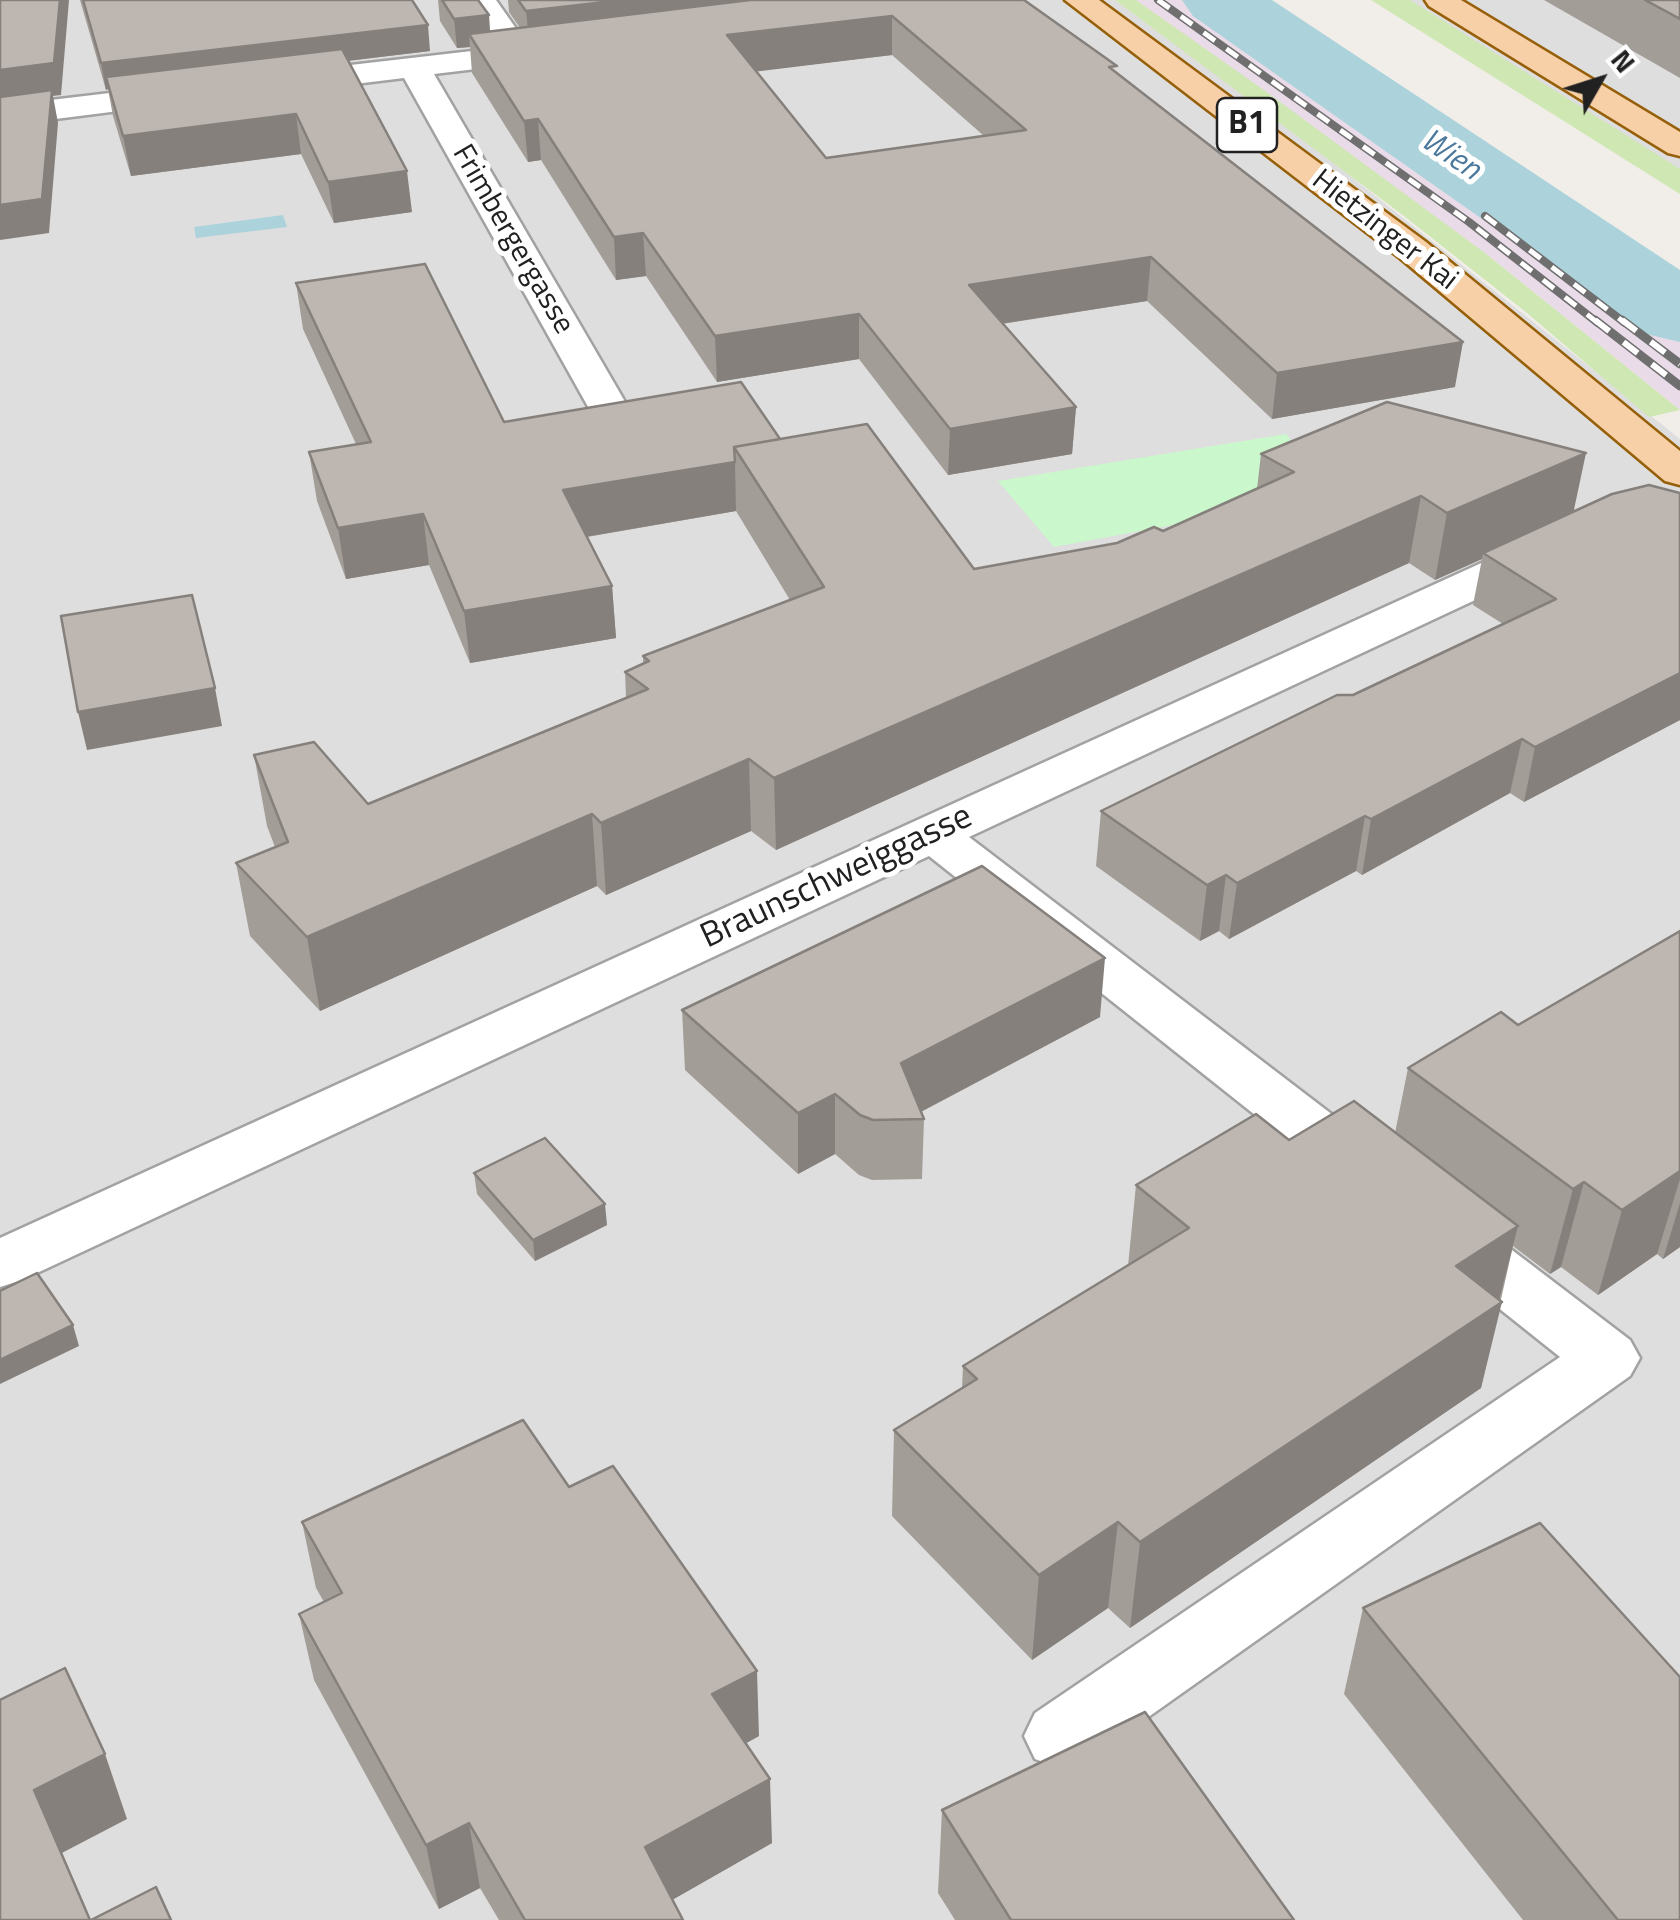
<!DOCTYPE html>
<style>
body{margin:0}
#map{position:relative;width:1680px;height:1920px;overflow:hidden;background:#f1eee9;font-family:"Titillium Web",sans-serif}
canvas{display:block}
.north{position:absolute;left:1550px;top:30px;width:100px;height:100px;-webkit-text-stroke:8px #fff;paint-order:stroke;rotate:51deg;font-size:28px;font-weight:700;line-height:40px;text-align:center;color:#212121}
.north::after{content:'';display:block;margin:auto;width:35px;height:45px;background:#212121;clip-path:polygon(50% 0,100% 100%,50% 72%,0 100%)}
</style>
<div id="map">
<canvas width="1680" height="1920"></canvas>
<div class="north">N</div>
</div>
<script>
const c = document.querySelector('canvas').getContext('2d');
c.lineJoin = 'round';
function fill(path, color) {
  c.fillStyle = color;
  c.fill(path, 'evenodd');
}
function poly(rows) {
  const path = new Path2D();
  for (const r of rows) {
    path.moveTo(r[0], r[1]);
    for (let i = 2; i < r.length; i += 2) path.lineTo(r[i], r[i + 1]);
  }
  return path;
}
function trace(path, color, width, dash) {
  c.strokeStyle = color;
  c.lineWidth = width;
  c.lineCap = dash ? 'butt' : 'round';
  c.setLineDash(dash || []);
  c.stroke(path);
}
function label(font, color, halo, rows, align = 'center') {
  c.font = font + ' "Titillium Web",sans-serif';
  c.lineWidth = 10;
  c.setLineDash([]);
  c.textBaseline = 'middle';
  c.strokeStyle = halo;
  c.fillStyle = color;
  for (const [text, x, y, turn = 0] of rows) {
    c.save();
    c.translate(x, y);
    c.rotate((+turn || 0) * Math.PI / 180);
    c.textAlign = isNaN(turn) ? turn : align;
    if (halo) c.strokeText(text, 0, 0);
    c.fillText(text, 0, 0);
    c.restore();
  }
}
fill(poly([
 [0,0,1115,0,1284,123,1680,439,1680,1920,0,1920],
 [1392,0,1680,0,1680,178]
]), '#dfdede');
fill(poly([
 [1136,0,1199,0,1680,332,1680,410,1485,253]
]), '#e9dbe8');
fill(poly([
 [1115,0,1136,0,1268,93,1485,253,1680,410,1649,417,1527,313,1404,216],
 [1371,0,1410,0,1680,169,1680,194]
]), '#cfe7b2');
fill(poly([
 [1286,434,1330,488,1259,509,1054,547,998,481]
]), '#caf7cb');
fill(poly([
 [283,215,287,227,196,238,194,227]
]), '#acd3db');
fill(poly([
 [1182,0,1272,0,1680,270,1680,342,1646,334,1193,16,1182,0]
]), '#acd3db');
const minor = poly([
 [466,0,496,0,527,44,543,43,554,45,559,52,554,59,543,61,434,74,631,412,625,421,611,424,597,421,591,412,404,78,281,93,270,90,265,83,270,76,281,73,498,48,466,0],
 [186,84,198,87,202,94,198,101,0,126,0,106,186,84],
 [1680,495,1680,521,1599,542,969,837,1389,1158,1398,1173,1389,1188,1368,1194,1347,1188,929,856,22,1280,0,1287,0,1238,1567,524,1680,495],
 [1444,1209,1466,1215,1630,1340,1640,1358,1630,1376,1089,1759,1062,1769,1035,1759,1024,1736,1035,1713,1560,1357,1422,1247,1413,1231,1422,1215,1444,1209]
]);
const major = poly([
 [1065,0,1099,0,1426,242,1680,451,1680,485,1665,481,1400,258,1065,0],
 [1425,0,1461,0,1680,132,1680,156,1668,153,1429,6,1425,0]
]);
trace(minor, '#a2a2a2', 5);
trace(major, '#956009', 5);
fill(minor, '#fff');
fill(major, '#f7d0a8');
const railFar1 = poly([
 [1158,0,1469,222,1598,323],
 [1485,216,1625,323]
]);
const rail = poly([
 [1595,320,1680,386],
 [1622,320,1680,364]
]);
trace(railFar1, '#6f6f6f', 8);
trace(rail, '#6f6f6f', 9);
trace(railFar1, '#fff', 5, [14]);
trace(rail, '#fff', 6, [18]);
fill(poly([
 [80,0,412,0,430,51,348,61,412,212,334,223,301,154,131,176,113,116,108,89,106,90],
 [438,0,478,0,490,31,520,28,509,12,508,0,1024,0,1116,73,1455,387,1272,419,1147,301,1002,324,1076,407,1072,454,948,475,859,359,717,382,646,276,616,280,541,160,528,162,472,73,470,47,457,48,440,21],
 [892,55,984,136,826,158,756,71],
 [1544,0,1680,0,1680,78],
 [296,283,504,422,780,439,974,569,1117,543,1163,531,1257,489,1261,454,1574,512,1680,493,1680,720,1524,802,1510,793,1362,875,1356,871,1229,939,1219,931,1200,941,1096,866,1101,811,1353,695,1503,624,1473,605,1482,559,1435,580,1409,563,776,850,751,831,606,895,597,886,320,1011,250,936,236,863,275,847,267,826,254,755,368,804,626,698,625,672,643,664,643,656,790,600,736,511,587,537,612,586,616,638,470,663,429,565,346,579,317,501,309,452,356,444,303,329],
 [1680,931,1680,1247,1663,1259,1657,1254,1598,1295,1561,1267,1550,1274,1513,1246,1481,1388,1130,1628,1108,1608,1032,1660,892,1516,894,1430,962,1388,963,1366,1128,1266,1136,1185,1289,1140,1395,1133,1408,1068,1518,1025],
 [682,1010,1100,1017,921,1112,924,1119,922,1179,872,1180,859,1175,835,1154,798,1174,685,1070],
 [474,1173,607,1225,535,1261,477,1194],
 [569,1487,759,1736,746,1743,772,1843,672,1900,683,1920,499,1920,480,1888,439,1909,314,1680,299,1614,324,1602,316,1588,302,1522],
 [1363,1608,1680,1920,1523,1920,1344,1694],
 [942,1810,1294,1920,955,1920,938,1893]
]), '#a39d98');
fill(poly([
 [60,0,69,0,61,95,53,96,58,123,49,233,0,240,0,70],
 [623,0,864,0,529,40,526,11],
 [489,15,491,44,469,34,470,47,457,48,454,19],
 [892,16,892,55,728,75,727,35],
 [428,25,430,51,110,89,106,77,108,89,106,90,101,63],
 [296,114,301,154,131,176,123,136],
 [538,119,541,160,528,162,524,121],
 [407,171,412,212,334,223,328,182],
 [643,233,646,276,616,280,614,237],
 [1151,257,1147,301,967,329,969,285],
 [859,314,859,359,717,382,715,336],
 [1463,342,1455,387,1272,419,1277,373],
 [1076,407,1072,454,948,475,950,429],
 [1586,453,1572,519,1483,553,1482,559,1435,580,1447,513],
 [735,462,736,511,567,540,563,490],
 [1421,496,1409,563,776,850,774,778],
 [423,514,429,565,346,579,338,528],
 [612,586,616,638,470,663,464,611],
 [1680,673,1680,720,1524,802,1535,747],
 [215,688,222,726,87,750,78,712],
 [1522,739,1510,793,1362,875,1371,819],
 [749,759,751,831,606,895,601,823],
 [592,814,597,886,320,1011,307,937],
 [1365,816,1356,871,1229,939,1237,883],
 [1226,875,1219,931,1200,941,1207,885],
 [1105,958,1100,1017,907,1119,901,1063],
 [835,1094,835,1154,798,1174,798,1113],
 [1680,1171,1680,1179,1657,1254,1598,1295,1622,1210],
 [1584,1182,1561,1267,1550,1274,1573,1189],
 [1680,1203,1680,1247,1663,1259],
 [605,1204,607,1225,535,1261,533,1240],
 [1518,1226,1498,1304,1502,1302,1481,1388,1130,1628,1140,1542,1456,1266],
 [73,1325,79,1346,0,1384,0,1360],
 [1118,1522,1108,1608,1032,1660,1039,1575],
 [757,1671,759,1736,716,1760,712,1694],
 [105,1754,127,1819,58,1855,34,1790],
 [770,1779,772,1843,651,1912,645,1847],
 [469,1823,480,1888,439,1909,426,1845]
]), '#85807c');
const building = poly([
 [0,0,60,0,54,63,0,70,0,0],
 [83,0,412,0,428,25,101,63,83,0],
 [442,0,478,0,489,15,454,19,442,0],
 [518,0,623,0,526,11,518,0],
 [750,0,1024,0,1117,66,1109,67,1463,342,1277,373,1151,257,969,285,1076,407,950,429,859,314,715,336,643,233,614,237,538,119,524,121,469,34,750,0],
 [892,16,1026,130,826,158,727,35,892,16],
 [1645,0,1680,0,1680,19,1645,0],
 [342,49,407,171,328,182,296,114,123,136,106,77,342,49],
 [52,90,42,199,0,205,0,97,52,90],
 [425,264,504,422,741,382,780,439,734,447,735,462,563,490,612,586,464,611,423,514,338,528,309,452,371,442,296,283,425,264],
 [1387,402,1586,453,1447,513,1421,496,774,778,749,759,601,823,592,814,307,937,236,863,288,842,254,755,314,742,368,804,648,689,625,672,649,661,643,656,824,587,734,447,867,424,974,569,1117,543,1154,527,1163,531,1294,472,1261,454,1387,402],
 [1649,485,1680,493,1680,673,1535,747,1522,739,1371,819,1365,816,1237,883,1226,875,1207,885,1101,811,1337,695,1353,695,1556,599,1483,553,1612,494,1649,485],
 [192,595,215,688,78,712,61,616,192,595],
 [982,866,1105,958,901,1063,924,1119,873,1120,860,1115,835,1094,798,1113,682,1010,982,866],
 [1680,931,1680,1171,1622,1210,1584,1182,1573,1189,1408,1068,1501,1012,1518,1025,1680,931],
 [1354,1101,1518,1226,1456,1266,1502,1302,1140,1542,1118,1522,1039,1575,894,1430,977,1379,963,1366,1189,1228,1136,1185,1256,1114,1289,1140,1354,1101],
 [545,1138,605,1204,533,1240,474,1173,545,1138],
 [37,1273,73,1325,0,1360,0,1291,37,1273],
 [523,1420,569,1487,613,1466,757,1671,712,1694,770,1779,645,1847,683,1920,525,1920,469,1823,426,1845,299,1614,342,1593,302,1522,523,1420],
 [1540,1523,1680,1677,1680,1920,1618,1920,1363,1608,1540,1523],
 [65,1668,105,1754,34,1790,90,1920,0,1920,0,1700,65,1668],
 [1145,1712,1294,1920,1011,1920,942,1810,1145,1712],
 [156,1887,171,1920,91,1920,156,1887]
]);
fill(building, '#beb7b1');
trace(building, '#85807c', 2.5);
label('30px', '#212121', '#fff', [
 ["Hietzinger Kai",1384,231,38],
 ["Frimbergergasse",512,240,60]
]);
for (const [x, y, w] of [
 [1247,125,60]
]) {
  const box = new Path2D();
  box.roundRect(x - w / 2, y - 27, w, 54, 8);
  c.fillStyle = '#fff';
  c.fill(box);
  trace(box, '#212121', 2.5);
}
label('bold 32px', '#212121', null, [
 ["B1",1247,125]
]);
label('italic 32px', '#4c789c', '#fff', [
 ["Wien",1450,156,34]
]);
label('35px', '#212121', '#fff', [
 ["Braunschweiggasse",837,878,-25]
]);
</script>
